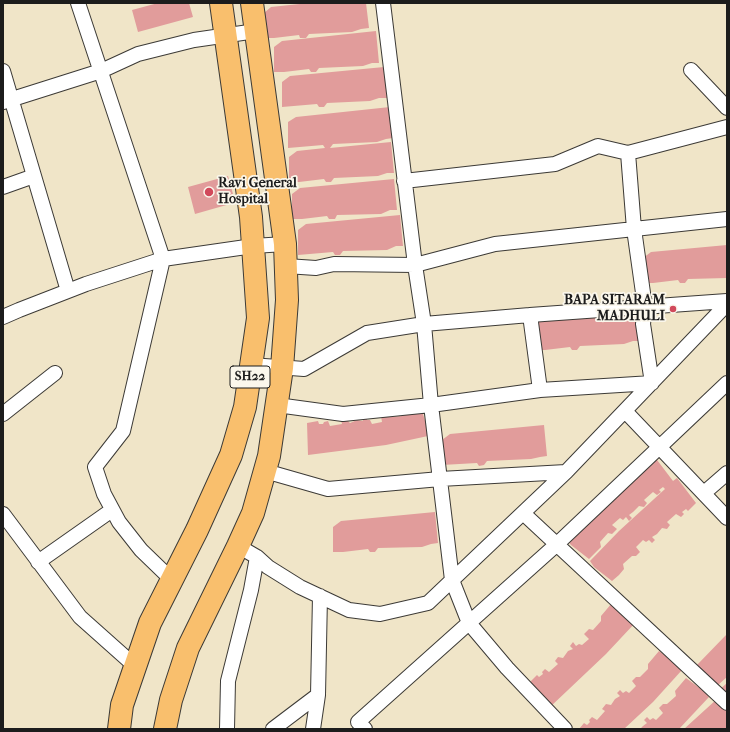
<!DOCTYPE html>
<style>
body{margin:0}
#map{position:relative;width:730px;height:732px;overflow:hidden;background:#f0e5c8;font-family:"IM FELL French Canon",serif}
canvas{display:block}
.frame{position:absolute;inset:0;border:4px solid #1c1c1c;pointer-events:none}
</style>
<div id="map">
<canvas width="730" height="732"></canvas>
<div class="frame"></div>
</div>
<script>
const c = document.querySelector('canvas').getContext('2d');
c.lineJoin = 'round';
function fill(path, color) {
  c.fillStyle = color;
  c.fill(path, 'evenodd');
}
function poly(rows) {
  const path = new Path2D();
  for (const r of rows) {
    path.moveTo(r[0], r[1]);
    for (let i = 2; i < r.length; i += 2) path.lineTo(r[i], r[i + 1]);
  }
  return path;
}
function trace(path, color, width, dash) {
  c.strokeStyle = color;
  c.lineWidth = width;
  c.lineCap = dash ? 'butt' : 'round';
  c.setLineDash(dash || []);
  c.stroke(path);
}
function label(font, color, halo, rows, align = 'center') {
  c.font = font + ' "IM FELL French Canon",serif';
  c.lineWidth = 3.5;
  c.setLineDash([]);
  c.textBaseline = 'middle';
  c.strokeStyle = halo;
  c.fillStyle = color;
  for (const [text, x, y, turn = 0] of rows) {
    c.save();
    c.translate(x, y);
    c.rotate((+turn || 0) * Math.PI / 180);
    c.textAlign = isNaN(turn) ? turn : align;
    if (halo) c.strokeText(text, 0, 0);
    c.fillText(text, 0, 0);
    c.restore();
  }
}
fill(poly([
 [158,3,189,3,193,17,138,32,132,10],
 [309,3,366,3,369,28,361,29,352,32,309,34,306,38,300,38,299,35,274,38,264,38,264,13,271,7],
 [376,31,379,63,372,63,363,66,319,68,316,72,311,72,309,69,284,72,274,72,274,47,282,41],
 [384,67,387,98,379,98,370,101,327,103,324,107,319,107,317,104,282,107,282,82,290,76],
 [390,107,393,138,386,139,377,142,333,144,330,148,391,142,394,173,387,173,378,176,334,178,331,182,326,182,324,179,299,182,289,182,289,157,297,151,325,148,323,145,288,148,288,122,296,117],
 [228,176,233,194,227,196,230,204,195,214,188,187],
 [394,179,397,210,390,210,381,214,337,215,335,219,329,219,327,216,302,219,292,219,292,194,300,188],
 [400,215,403,246,396,246,387,250,343,251,340,255,335,255,333,252,298,255,298,230,306,224],
 [727,245,727,278,688,279,685,283,680,283,678,280,653,283,643,283,643,258,651,252],
 [637,310,640,341,633,341,624,344,580,346,577,350,572,350,570,347,545,350,535,350,535,325,543,319],
 [421,408,428,430,428,436,386,445,308,455,307,423,318,421,319,424,323,424,324,422,328,421,330,426,342,424,341,420,346,419,350,423,357,420,363,421,362,417,367,416,367,420,370,420,372,424,382,422,381,416,387,415,390,417,402,416,405,411],
 [544,425,547,456,540,457,531,459,487,461,484,465,479,466,477,463,442,465,442,440,450,434],
 [654,456,673,481,677,478,696,503,688,511,686,509,682,512,684,514,681,517,676,514,667,522,670,525,667,529,662,528,657,534,652,537,655,540,652,543,649,540,646,542,643,540,636,547,640,552,636,556,632,556,623,564,624,569,619,575,612,581,594,567,590,561,619,531,665,489,663,487,659,490,661,492,657,495,653,492,644,500,647,503,644,507,639,506,633,512,629,515,632,518,629,521,626,517,623,520,620,518,612,525,617,529,612,534,608,533,600,542,601,547,589,559,571,545,567,540],
 [435,512,438,543,431,544,422,547,378,548,375,552,370,552,368,549,343,552,333,552,333,527,341,521],
 [612,603,635,623,606,654,549,708,529,683,537,675,539,677,543,674,542,672,545,669,549,672,558,664,555,661,558,657,563,658,568,651,573,649,570,646,573,642,576,646,579,644,582,645,589,639,584,634,589,629,593,630,601,621,601,616],
 [727,634,727,677,718,685,696,666],
 [659,651,678,665,682,670,653,702,624,729,579,729,584,723,587,725,590,722,589,720,592,717,597,720,605,711,602,709,606,704,611,705,615,699,620,696,617,693,620,690,623,693,626,691,629,693,636,686,632,681,636,677,640,677,648,669,648,664],
 [686,678,705,692,709,697,679,729,640,729,643,726,647,723,644,720,647,717,650,720,653,718,656,720,663,713,659,708,663,704,667,704,676,696,675,691],
 [727,683,727,701,718,691],
 [717,699,727,712,727,729,684,729]
]), '#e19c9b');
const minor = poly([
 [78,3,163,259,253,246,285,244],
 [383,3,415,265,424,324,431,405,452,580,469,623,507,668,565,729],
 [691,70,727,108],
 [3,71,68,291],
 [3,102,101,71,138,54,194,40,256,31],
 [404,181,555,164,598,146,628,153,727,127],
 [3,187,34,176],
 [286,266,316,268,334,264,415,265,495,244,727,219],
 [530,315,540,390],
 [3,317,19,310,86,284,163,259,123,431,95,467,104,494,119,522,141,550,172,580],
 [251,365,304,369,367,333,424,324,530,315,727,301],
 [277,405,343,414,431,405,540,390,652,383,643,324,645,307,634,229,628,153],
 [625,411,727,518],
 [3,414,55,373],
 [265,471,328,489,440,479,566,472],
 [704,493,727,473],
 [523,513,727,703],
 [3,514,80,617,135,666],
 [238,546,257,557,268,567,300,587,349,610,380,614,428,603,566,472,727,304],
 [38,562,112,510],
 [227,729,228,681,251,590,257,557],
 [273,729,318,695,320,596],
 [313,729,318,695],
 [365,729,358,722,556,545,727,383]
]);
const primary = poly([
 [119,729,122,705,150,623,197,530,231,455,245,407,258,318,251,217,221,3],
 [165,729,171,700,188,648,238,546,253,513,269,456,282,368,287,300,285,244,252,3]
]);
trace(minor, '#3c3a36', 16);
trace(primary, '#3c3a36', 24);
trace(minor, '#fff', 14);
trace(primary, '#f9bf6d', 22);
for (const [x, y, r, color] of [
 [209,192,5,"#d1495b"],
 [673,309,4,"#d1495b"]
]) {
  const dot = new Path2D();
  dot.arc(x, y, r, 0, 2 * Math.PI);
  c.fillStyle = color;
  c.fill(dot);
  trace(dot, '#fbf7ec', 1.5);
}
for (const [x, y, w] of [
 [250,377,40]
]) {
  const box = new Path2D();
  box.roundRect(x - w / 2, y - 11, w, 22, 3);
  c.fillStyle = '#fbf7ec';
  c.fill(box);
  trace(box, '#1c1c1c', 1);
}
label('bold 13px', '#1c1c1c', null, [
 ["SH22",250,377]
]);
label('bold 14px', '#1c1c1c', '#fbf7ec', [
 ["Ravi General",218,184],
 ["Hospital",218,200],
 ["BAPA SITARAM",665,301,"right"],
 ["MADHULI",665,317,"right"]
], 'left');
</script>
